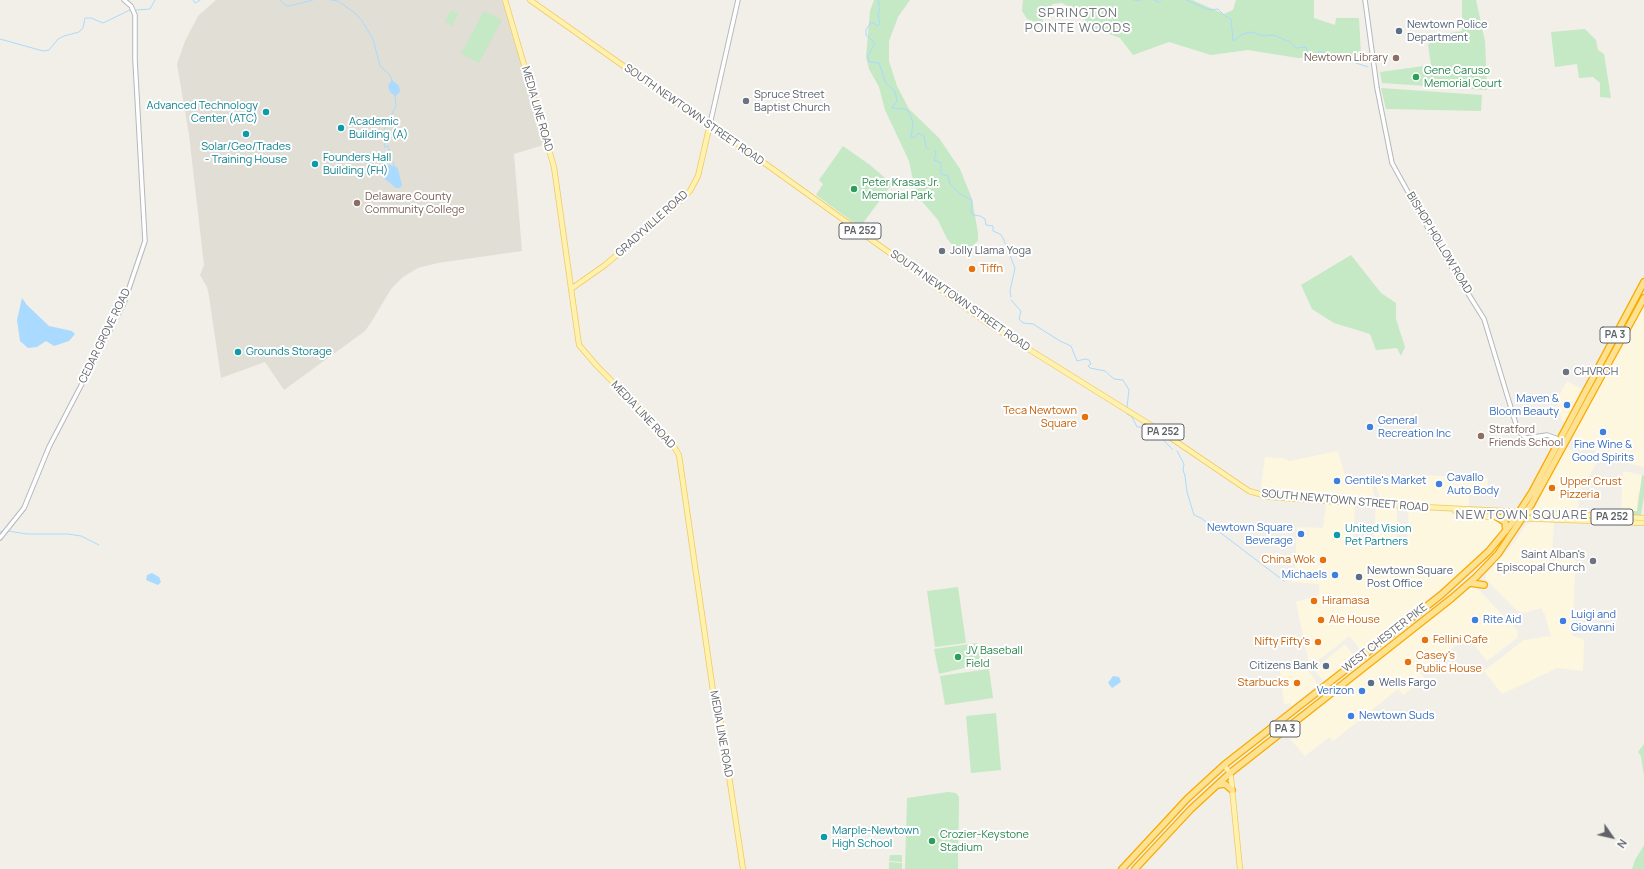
<!DOCTYPE html>
<style>
body{margin:0}
#map{position:relative;width:1644px;height:869px;overflow:hidden;background:#f1efe8;font-family:Manrope,sans-serif}
canvas{display:block}
.north{position:absolute;left:1592px;top:817px;width:40px;height:40px;-webkit-text-stroke:3px #fff;paint-order:stroke;rotate:124deg;font-size:11px;font-weight:700;line-height:16px;text-align:center;color:#5f6368}
.north::after{content:'';display:block;margin:auto;width:14px;height:18px;background:#5f6368;clip-path:polygon(50% 0,100% 100%,50% 72%,0 100%)}
</style>
<div id="map">
<canvas width="1644" height="869"></canvas>
<div class="north">N</div>
</div>
<script>
const c = document.querySelector('canvas').getContext('2d');
c.lineJoin = 'round';
function fill(path, color) {
  c.fillStyle = color;
  c.fill(path, 'evenodd');
}
function poly(rows) {
  const path = new Path2D();
  for (const r of rows) {
    path.moveTo(r[0], r[1]);
    for (let i = 2; i < r.length; i += 2) path.lineTo(r[i], r[i + 1]);
  }
  return path;
}
function trace(path, color, width, dash) {
  c.strokeStyle = color;
  c.lineWidth = width;
  c.lineCap = dash ? 'butt' : 'round';
  c.setLineDash(dash || []);
  c.stroke(path);
}
function label(font, color, halo, rows, align = 'center') {
  c.font = font + ' Manrope,sans-serif';
  c.lineWidth = 4;
  c.setLineDash([]);
  c.textBaseline = 'middle';
  c.strokeStyle = halo;
  c.fillStyle = color;
  for (const [text, x, y, turn = 0] of rows) {
    c.save();
    c.translate(x, y);
    c.rotate((+turn || 0) * Math.PI / 180);
    c.textAlign = isNaN(turn) ? turn : align;
    if (halo) c.strokeText(text, 0, 0);
    c.fillText(text, 0, 0);
    c.restore();
  }
}
fill(poly([
 [1644,304,1644,467,1611,459,1571,439],
 [1567,381,1582,389,1565,422,1562,420,1557,400],
 [1566,447,1597,462,1579,494,1578,513,1541,511,1536,508,1540,495],
 [1338,451,1347,483,1370,477,1376,503,1344,497,1269,492,1261,487,1265,457,1282,458,1290,461],
 [1623,471,1642,475,1641,490,1638,494,1637,512,1621,511],
 [1417,475,1488,478,1487,491,1470,490,1468,507,1382,503,1375,483,1399,484],
 [1326,505,1355,505,1353,545,1373,546,1376,507,1397,508,1396,545,1407,545,1409,509,1450,512,1469,517,1497,519,1501,521,1504,526,1471,564,1362,652,1349,636,1314,664,1309,663,1296,602,1319,595,1319,584,1292,582,1293,569,1295,568,1297,527,1323,528],
 [1533,522,1554,523,1552,552,1576,554,1572,636,1583,639,1584,641,1583,671,1557,668,1502,694,1484,671,1524,640,1551,636,1545,615,1541,608,1524,613,1516,610,1486,580,1486,574,1514,543,1526,525],
 [1474,585,1518,631,1517,638,1487,661,1467,636,1421,673,1425,679,1403,695,1398,689,1333,741,1329,737,1305,756,1285,733],
 [1345,644,1355,657,1324,681,1314,670],
 [1302,661,1318,685,1291,706,1290,703,1284,704,1280,671]
]), '#fef7e0');
fill(poly([
 [216,0,505,0,547,144,514,154,522,251,438,263,418,268,403,277,391,289,372,321,365,331,284,390,265,362,221,378,209,296,207,287,200,275,204,265,189,135,177,64,185,41,198,16]
]), '#e1ded6');
fill(poly([
 [874,0,910,0,898,17,889,41,889,61,897,86,909,109,939,138,960,169,972,199,978,233,978,241,968,250,958,251,947,239,938,220,919,198,913,180,909,161,885,110,879,87,869,69,866,57,870,11],
 [1023,0,1192,0,1224,14,1233,10,1236,0,1314,0,1314,18,1335,25,1336,18,1359,18,1361,56,1298,58,1248,50,1211,55,1169,42,1133,55,1120,38,1093,28,1075,10,1062,3,1053,4,1044,14,1042,24,1027,19,1022,11],
 [1462,0,1476,0,1485,41,1487,90,1382,83,1380,72,1431,65,1428,45,1433,36,1462,31],
 [451,10,458,14,452,26,445,22],
 [484,11,502,20,479,63,461,54],
 [1585,29,1596,40,1598,50,1604,54,1611,98,1600,97,1600,83,1593,77,1579,78,1577,64,1555,67,1551,32],
 [1381,88,1482,95,1481,111,1386,109],
 [843,146,870,165,892,184,860,227,816,195,823,184,819,180],
 [1351,255,1381,293,1396,303,1396,319,1405,347,1401,356,1397,348,1376,350,1370,334,1334,323,1312,309,1301,285],
 [1642,475,1644,476,1644,496,1641,515,1621,515,1621,511,1637,511],
 [958,587,966,643,935,647,927,591],
 [977,643,981,664,939,674,934,649],
 [989,669,993,698,945,705,940,676],
 [996,713,1001,770,971,773,966,716],
 [1644,744,1644,776,1641,756,1638,752],
 [948,792,956,793,959,797,958,869,905,869,907,798],
 [1644,845,1644,869,1632,869,1635,860],
 [890,855,902,855,902,862,889,861],
 [889,862,902,863,902,869,889,869]
]), '#c5e8c5');
fill(poly([
 [392,80,399,86,400,92,395,96,390,92,388,86],
 [388,165,395,166,398,169,402,185,400,188,396,188,385,179,384,174],
 [22,298,27,305,49,326,72,331,75,334,69,341,54,346,46,341,37,347,28,348,20,341,17,320],
 [152,573,159,577,161,582,158,585,146,580,147,575],
 [1113,676,1119,677,1121,682,1112,688,1108,683]
]), '#aadaff');
trace(poly([
 [193,0,195,3,200,0],
 [280,0,285,5,289,6,313,0],
 [331,0,338,1,356,14,362,21,373,39,380,66,390,75,392,81],
 [878,0,880,8,878,15,880,24,878,26,871,22,866,30,866,35,875,43,868,56,869,62,879,63,886,83,895,91,897,101,892,108,905,109,909,112,913,123,911,138,915,137,918,133,924,136,926,147,929,150],
 [1134,0,1138,1,1141,0],
 [1154,0,1159,2,1161,0],
 [1186,0,1209,10,1218,9,1225,16,1231,19,1233,41,1243,34,1252,32,1263,36,1273,35,1290,42,1296,48,1306,47,1308,55,1317,56,1319,51,1336,57,1336,61,1353,62,1368,67],
 [136,10,150,9,155,0],
 [0,39,43,51,49,50,58,39,64,36,79,32,83,28,85,18,91,18,103,23,130,10],
 [935,150,936,155,934,160,941,163,941,174,948,176,950,184,960,194,972,200,971,212,973,215,980,216,985,219,986,225,993,226,993,231,1000,234,1003,238,1015,268,1010,291,1011,297],
 [394,165,388,146,385,147,384,145,386,142,384,130,396,106,395,96],
 [1011,300,1021,311,1019,319,1023,323,1033,324,1060,341,1071,346,1077,361,1085,359,1089,360,1091,364,1088,366,1090,368,1105,371,1114,379,1123,380,1129,390,1127,407],
 [1127,414,1132,417,1137,427,1146,427,1158,434,1172,449],
 [1177,451,1184,464,1183,470,1185,476,1187,492,1194,515,1201,518,1284,581],
 [8,531,27,534,68,534,81,536,99,545],
 [0,532,3,531]
]), '#aadaff', 1);
const minor = poly([
 [1365,0,1377,88,1392,163,1434,239,1484,319,1518,431,1526,438,1547,435,1561,440],
 [710,124,738,0],
 [0,538,24,508,49,447,124,303,145,241,135,60,135,15,131,6,124,0]
]);
const major = poly([
 [505,0,554,167,579,345,597,366,670,440,679,455,713,691,720,716,743,869],
 [530,0,676,103,710,124,993,327,1165,434,1249,491,1270,497,1385,505,1644,518],
 [571,289,605,265,677,204,690,191,698,176,710,124],
 [1455,511,1472,515,1490,517,1644,523],
 [1224,765,1230,773,1231,778,1240,869]
]);
const highway = poly([
 [1497,517,1505,522,1506,531],
 [1470,583,1484,585],
 [1217,785,1225,784,1232,790],
 [1122,869,1187,799,1224,765,1441,595,1489,551,1512,523,1532,492,1644,282],
 [1135,869,1191,809,1230,773,1452,598,1476,577,1498,554,1531,505,1644,298]
]);
trace(minor, '#b5b8bc', 5.5);
trace(major, '#f2c960', 6);
trace(highway, '#f9ab00', 8);
trace(minor, '#fff', 3.5);
trace(major, '#fff2af', 4.5);
trace(highway, '#fde293', 5.5);
for (const [x, y, r, color] of [
 [1399,31,4,"#5c6f8a"],
 [1396,58,4,"#8d6e63"],
 [1416,77,4,"#2e9e5b"],
 [746,101,4,"#6b7280"],
 [266,112,4,"#0f9aa8"],
 [341,128,4,"#0f9aa8"],
 [246,134,4,"#0f9aa8"],
 [315,164,4,"#0f9aa8"],
 [854,189,4,"#2e9e5b"],
 [357,203,4,"#8d6e63"],
 [942,251,4,"#6b7280"],
 [972,269,4,"#e8710a"],
 [238,352,4,"#0f9aa8"],
 [1566,372,4,"#6b7280"],
 [1567,405,4,"#3f7fe0"],
 [1085,417,4,"#e8710a"],
 [1370,427,4,"#3f7fe0"],
 [1603,432,4,"#3f7fe0"],
 [1481,436,4,"#8d6e63"],
 [1337,481,4,"#3f7fe0"],
 [1439,484,4,"#3f7fe0"],
 [1552,488,4,"#e8710a"],
 [1301,534,4,"#3f7fe0"],
 [1337,535,4,"#0f9aa8"],
 [1323,560,4,"#e8710a"],
 [1593,561,4,"#6b7280"],
 [1335,575,4,"#3f7fe0"],
 [1359,577,4,"#5c6f8a"],
 [1314,601,4,"#e8710a"],
 [1321,620,4,"#e8710a"],
 [1475,620,4,"#3f7fe0"],
 [1563,621,4,"#3f7fe0"],
 [1425,640,4,"#e8710a"],
 [1318,642,4,"#e8710a"],
 [958,657,4,"#2e9e5b"],
 [1408,662,4,"#e8710a"],
 [1326,666,4,"#5c6f8a"],
 [1297,683,4,"#e8710a"],
 [1371,683,4,"#5c6f8a"],
 [1362,691,4,"#3f7fe0"],
 [1351,716,4,"#3f7fe0"],
 [824,837,4,"#0f9aa8"],
 [932,841,4,"#2e9e5b"]
]) {
  const dot = new Path2D();
  dot.arc(x, y, r, 0, 2 * Math.PI);
  c.fillStyle = color;
  c.fill(dot);
  trace(dot, '#fff', 1.5);
}
for (const [x, y, w] of [
 [860,231,42],
 [1615,335,30],
 [1163,432,42],
 [1612,517,42],
 [1285,729,30]
]) {
  const box = new Path2D();
  box.roundRect(x - w / 2, y - 8, w, 16, 3);
  c.fillStyle = '#fff';
  c.fill(box);
  trace(box, '#5f6368', 1);
}
label('bold 10px', '#5f6368', null, [
 ["PA 252",860,231],
 ["PA 3",1615,335],
 ["PA 252",1163,432],
 ["PA 252",1612,517],
 ["PA 3",1285,729]
]);
label('11px', '#4e5e75', '#fff', [
 ["Newtown Police",1407,25],
 ["Department",1407,38],
 ["Newtown Square",1367,571],
 ["Post Office",1367,584],
 ["Citizens Bank",1318,666,"right"],
 ["Wells Fargo",1379,683]
], 'left');
label('11px', '#785e54', '#fff', [
 ["Newtown Library",1388,58,"right"],
 ["Delaware County",365,197],
 ["Community College",365,210],
 ["Stratford",1489,430],
 ["Friends School",1489,443]
], 'left');
label('11px', '#27864d', '#fff', [
 ["Gene Caruso",1424,71],
 ["Memorial Court",1424,84],
 ["Peter Krasas Jr.",862,183],
 ["Memorial Park",862,196],
 ["JV Baseball",966,651],
 ["Field",966,664],
 ["Crozier-Keystone",940,835],
 ["Stadium",940,848]
], 'left');
label('11px', '#5b616d', '#fff', [
 ["Spruce Street",754,95],
 ["Baptist Church",754,108],
 ["Jolly Llama Yoga",950,251],
 ["CHVRCH",1574,372],
 ["Saint Alban's",1585,555,"right"],
 ["Episcopal Church",1585,568,"right"]
], 'left');
label('11px', '#0d838f', '#fff', [
 ["Advanced Technology",258,106,"right"],
 ["Center (ATC)",258,119,"right"],
 ["Academic",349,122],
 ["Building (A)",349,135],
 ["Solar/Geo/Trades",246,147,"center"],
 ["- Training House",246,160,"center"],
 ["Founders Hall",323,158],
 ["Building (FH)",323,171],
 ["Grounds Storage",246,352],
 ["United Vision",1345,529],
 ["Pet Partners",1345,542],
 ["Marple-Newtown",832,831],
 ["High School",832,844]
], 'left');
label('11px', '#5f6368', '#fff', [
 ["MEDIA LINE ROAD",537,109,74],
 ["SOUTH NEWTOWN STREET ROAD",694,115,35],
 ["GRADYVILLE ROAD",652,224,-42],
 ["BISHOP HOLLOW ROAD",1439,243,59],
 ["SOUTH NEWTOWN STREET ROAD",960,301,35],
 ["CEDAR GROVE ROAD",105,336,-64],
 ["MEDIA LINE ROAD",643,415,47],
 ["SOUTH NEWTOWN STREET ROAD",1345,501,5],
 ["WEST CHESTER PIKE",1385,638,-38],
 ["MEDIA LINE ROAD",721,734,80]
]);
label('11px', '#c56008', '#fff', [
 ["Tiffn",980,269],
 ["Teca Newtown",1077,411,"right"],
 ["Square",1077,424,"right"],
 ["Upper Crust",1560,482],
 ["Pizzeria",1560,495],
 ["China Wok",1315,560,"right"],
 ["Hiramasa",1322,601],
 ["Ale House",1329,620],
 ["Fellini Cafe",1433,640],
 ["Nifty Fifty's",1310,642,"right"],
 ["Casey's",1416,656],
 ["Public House",1416,669],
 ["Starbucks",1289,683,"right"]
], 'left');
label('11px', '#366cbe', '#fff', [
 ["Maven &",1559,399,"right"],
 ["Bloom Beauty",1559,412,"right"],
 ["General",1378,421],
 ["Recreation Inc",1378,434],
 ["Fine Wine &",1603,445,"center"],
 ["Good Spirits",1603,458,"center"],
 ["Cavallo",1447,478],
 ["Auto Body",1447,491],
 ["Gentile's Market",1345,481],
 ["Newtown Square",1293,528,"right"],
 ["Beverage",1293,541,"right"],
 ["Michaels",1327,575,"right"],
 ["Luigi and",1571,615],
 ["Giovanni",1571,628],
 ["Rite Aid",1483,620],
 ["Verizon",1354,691,"right"],
 ["Newtown Suds",1359,716]
], 'left');
c.letterSpacing = '1px';
label('13px', '#70757a', '#fff', [
 ["SPRINGTON",1078,13],
 ["POINTE WOODS",1078,28],
 ["NEWTOWN SQUARE",1522,515]
]);
c.letterSpacing = '0px';
</script>
